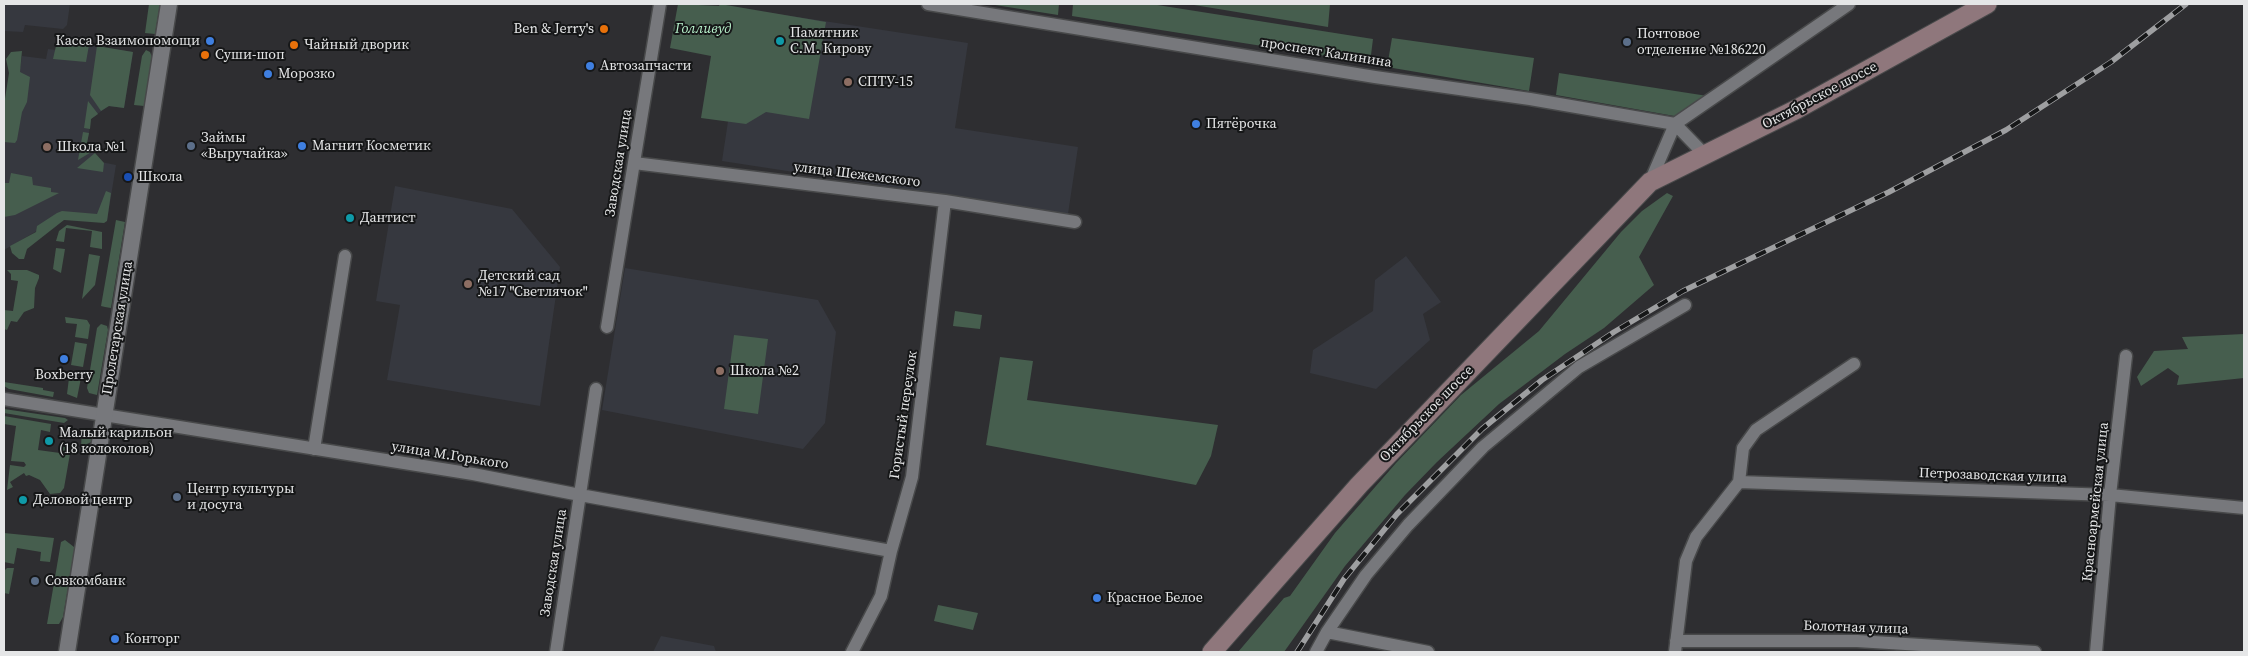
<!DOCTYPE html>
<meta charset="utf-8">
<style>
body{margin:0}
#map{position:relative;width:2248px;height:656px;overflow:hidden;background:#2e2e31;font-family:"Source Serif 4",serif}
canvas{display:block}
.frame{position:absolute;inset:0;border:5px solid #e5e6e7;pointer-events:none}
</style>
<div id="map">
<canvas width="2248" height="656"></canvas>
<div class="frame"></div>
</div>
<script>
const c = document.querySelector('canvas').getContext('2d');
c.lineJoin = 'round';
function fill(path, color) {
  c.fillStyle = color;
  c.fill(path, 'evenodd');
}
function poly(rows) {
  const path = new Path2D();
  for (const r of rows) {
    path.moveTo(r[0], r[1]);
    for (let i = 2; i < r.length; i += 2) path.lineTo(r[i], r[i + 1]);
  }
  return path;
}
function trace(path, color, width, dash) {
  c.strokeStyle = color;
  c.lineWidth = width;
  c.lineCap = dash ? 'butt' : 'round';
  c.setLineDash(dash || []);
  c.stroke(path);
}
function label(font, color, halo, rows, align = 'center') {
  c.font = font + ' "Source Serif 4",serif';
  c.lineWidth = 4;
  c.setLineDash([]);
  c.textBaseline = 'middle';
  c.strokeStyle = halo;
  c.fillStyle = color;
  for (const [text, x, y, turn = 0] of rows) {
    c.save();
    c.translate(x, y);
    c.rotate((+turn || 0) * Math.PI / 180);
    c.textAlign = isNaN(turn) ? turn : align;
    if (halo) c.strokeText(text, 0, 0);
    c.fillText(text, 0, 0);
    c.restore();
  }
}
fill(poly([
 [4,4,70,4,67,25,63,29,25,25,23,32,4,31],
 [745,9,968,43,955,128,1078,147,1068,214,722,161],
 [87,45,133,52,124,108,108,106,91,119,89,133,87,143,101,162,116,165,107,221,66,214,4,250,4,142,8,142,22,56,46,59,48,49,85,54],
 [395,186,512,209,560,267,540,406,387,380,400,305,376,301],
 [1406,256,1441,302,1423,314,1430,340,1376,389,1310,373,1313,350,1373,311,1375,280],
 [625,268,818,300,836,332,825,423,803,449,602,410],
 [661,636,714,646,716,652,653,652]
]), '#36383f');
fill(poly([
 [149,4,160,4,155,34,145,33],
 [678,4,719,6,720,4,826,22,809,119,766,112,746,124,701,118,711,56,670,48],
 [989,4,1059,4,1058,15],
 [1073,4,1151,4,1373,39,1370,63,1072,16],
 [1188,4,1330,4,1328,27],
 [1392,38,1534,58,1529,91,1387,67],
 [62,42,89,45,86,62,53,59,56,46],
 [97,46,133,52,124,108,109,106,101,111,90,95],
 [146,50,150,52,152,57,144,106,134,105,142,56],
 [22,51,20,72,30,77,27,102,22,112,17,140,15,143,4,142,4,105,9,73,6,59,11,52],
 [1559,73,1714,97,1680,117,1556,95],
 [88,101,98,114,91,119,90,129,84,128],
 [83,132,89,133,87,143,93,151,78,160],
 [95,153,104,163,103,172,77,168],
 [11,173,32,177,33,185,51,188,51,192,59,193,15,215,4,217,4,183,9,183],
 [106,191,111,193,107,221,104,223,64,220,27,249,24,259,19,259,12,253,10,246,36,232,37,226,57,213,62,211,97,214],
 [1667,193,1673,196,1639,257,1654,285,1604,328,1565,354,1499,404,1437,462,1405,495,1345,566,1284,652,1238,652,1284,598,1290,596,1335,533,1396,463,1461,395,1539,331,1621,232,1642,211],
 [116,220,125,222,111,308,105,307,101,306],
 [67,225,102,232,102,249,90,247,92,231,66,228,64,242,56,241,59,231],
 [56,248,65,249,61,273,53,269],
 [89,254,100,256,95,285,82,299],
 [7,270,27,270,39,275,39,278,35,288,34,308,24,312,17,322,11,321,7,330,4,329,4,310,13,311,18,281,11,280,11,274],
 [955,311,982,315,980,329,953,326],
 [65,317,87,320,90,325,88,339,75,337,77,324,66,323],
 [101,324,107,326,108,330,97,395,89,393,87,388,97,328],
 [2244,334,2244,378,2177,385,2179,376,2168,368,2141,386,2137,377,2154,351,2188,349,2182,337],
 [734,335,768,339,758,414,724,409],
 [75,342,87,344,83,367,71,365],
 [1000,357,1033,361,1027,400,1218,425,1211,456,1196,485,986,445],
 [72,377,81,378,77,398,67,394,69,378],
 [4,382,43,388,43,390,54,392,53,397,9,389,4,386],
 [4,409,65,418,68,420,64,423,4,413],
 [4,416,51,424,50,432,41,430,38,450,60,453,61,446,71,448,64,488,60,493,50,494,40,480,29,475,26,476,24,473,10,482,13,487,7,490,10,465,24,467,26,465,24,462,11,461,16,426,4,424],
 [82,428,93,430,91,442,81,447],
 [4,533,54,538,50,562,40,561,41,552,17,548,14,564,4,562],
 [65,540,74,547,74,553,63,617,59,624,47,624,61,542],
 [7,568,14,568,9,594,4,593,4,571],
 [938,605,978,613,973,630,934,621]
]), '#465e4e');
const minor = poly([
 [928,4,1375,77,1530,99,1675,124,1706,156],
 [634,163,945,201,1075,222],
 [1650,182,1675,124,1849,4],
 [607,327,660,4],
 [4,399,473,474,580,495,891,551],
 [314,449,345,256],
 [1739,482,2110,495,2244,508],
 [1327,632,1428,652],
 [1676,641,1857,641,2035,652],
 [556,652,596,389],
 [852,652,881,596,891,551,912,477,945,201],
 [1316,652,1327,632,1366,575,1408,525,1483,447,1579,367,1685,305],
 [1675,652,1686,561,1696,537,1739,482,1743,448,1756,430,1854,364],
 [2096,652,2110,495,2126,356]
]);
const tertiary = poly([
 [67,652,169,4]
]);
const secondary = poly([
 [1212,652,1359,485,1650,182,1797,109,1987,4]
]);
trace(minor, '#48494a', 15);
trace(tertiary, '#48494a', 19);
trace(secondary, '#48494a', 21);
trace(minor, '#77787c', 12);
trace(tertiary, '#77787c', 16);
trace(secondary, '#8f777c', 19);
const rail = poly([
 [1297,652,1344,579,1397,514,1482,429,1542,380,1614,332,1683,291,1889,192,2006,130,2111,62,2186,4]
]);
trace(rail, '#9e9fa1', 5.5);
trace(rail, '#161718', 4, [11]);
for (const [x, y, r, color] of [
 [604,29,5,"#e8710a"],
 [210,41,5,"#3f7fe0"],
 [780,41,5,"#0f9aa8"],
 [1627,42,5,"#5c6f8a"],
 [294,45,5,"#e8710a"],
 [205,55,5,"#e8710a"],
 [590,66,5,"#3f7fe0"],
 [268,74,5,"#3f7fe0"],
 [848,82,5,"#8d6e63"],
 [1196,124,5,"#3f7fe0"],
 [191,146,5,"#5c6f8a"],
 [302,146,5,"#3f7fe0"],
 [47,147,5,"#8d6e63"],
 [128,177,5,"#1a4fb4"],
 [350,218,5,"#0f9aa8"],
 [468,284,5,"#8d6e63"],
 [64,359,5,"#3f7fe0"],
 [720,371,5,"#8d6e63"],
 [49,441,5,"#0f9aa8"],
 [177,497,5,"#5c6f8a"],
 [23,500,5,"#0f9aa8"],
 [35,581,5,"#5c6f8a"],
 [1097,598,5,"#3f7fe0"],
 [115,639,5,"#3f7fe0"]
]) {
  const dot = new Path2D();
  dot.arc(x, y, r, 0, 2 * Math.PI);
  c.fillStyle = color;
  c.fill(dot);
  trace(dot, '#161718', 2);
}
label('14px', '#e5e6e7', '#161718', [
 ["Ben & Jerry's",594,29,"right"],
 ["Памятник",790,33],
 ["С.М. Кирову",790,49],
 ["Почтовое",1637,34],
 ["отделение №186220",1637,50],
 ["Касса Взаимопомощи",200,41,"right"],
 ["Чайный дворик",304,45],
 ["Суши-шоп",215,55],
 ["Автозапчасти",600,66],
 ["Морозко",278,74],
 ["СПТУ-15",858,82],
 ["Пятёрочка",1206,124],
 ["Займы",201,138],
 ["«Выручайка»",201,154],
 ["Магнит Косметик",312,146],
 ["Школа №1",57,147],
 ["Школа",138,177],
 ["Дантист",360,218],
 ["Детский сад",478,276],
 ["№17 \"Светлячок\"",478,292],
 ["Школа №2",730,371],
 ["Boxberry",64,375,"center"],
 ["Малый карильон",59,433],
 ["(18 колоколов)",59,449],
 ["Центр культуры",187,489],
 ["и досуга",187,505],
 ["Деловой центр",33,500],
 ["Совкомбанк",45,581],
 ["Красное Белое",1107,598],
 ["Конторг",125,639]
], 'left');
label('italic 14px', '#b8f2cc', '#161718', [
 ["Голливуд",703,29]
]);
label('14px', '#e5e6e7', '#161718', [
 ["проспект Калинина",1326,53,9],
 ["Октябрьское шоссе",1820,96,-28],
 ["Заводская улица",619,163,-81],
 ["улица Шежемского",857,175,7],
 ["Пролетарская улица",118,328,-81],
 ["Октябрьское шоссе",1427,414,-46],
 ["Гористый переулок",904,415,-82],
 ["улица М.Горького",450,456,9],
 ["Петрозаводская улица",1993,476,2],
 ["Красноармейская улица",2096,502,-84],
 ["Заводская улица",554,563,-81],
 ["Болотная улица",1856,628,2]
]);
</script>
